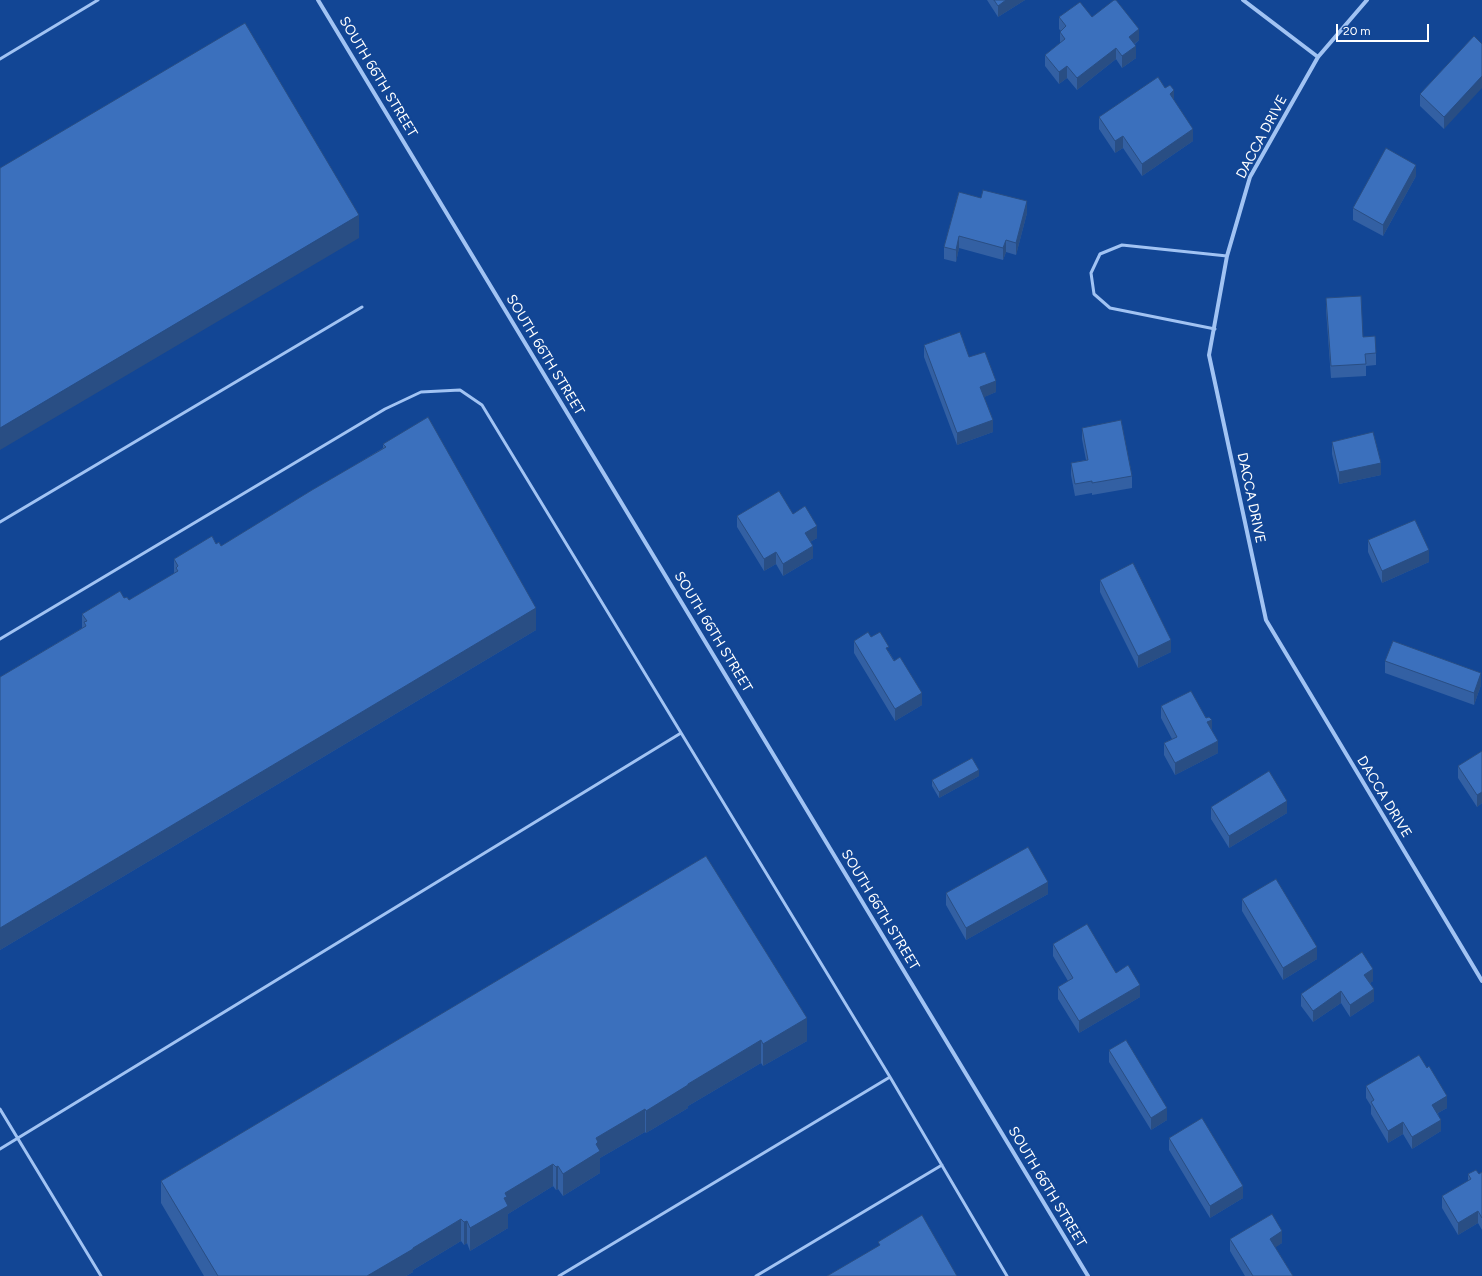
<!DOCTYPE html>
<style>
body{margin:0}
#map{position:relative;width:1482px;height:1276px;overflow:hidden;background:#124695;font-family:Figtree,sans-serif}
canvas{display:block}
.scale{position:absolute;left:1336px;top:24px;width:93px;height:18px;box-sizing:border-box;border:2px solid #fff;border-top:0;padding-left:5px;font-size:12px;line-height:14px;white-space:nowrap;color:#fff;-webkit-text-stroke:3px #124695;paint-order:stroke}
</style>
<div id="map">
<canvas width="1482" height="1276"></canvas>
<div class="scale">20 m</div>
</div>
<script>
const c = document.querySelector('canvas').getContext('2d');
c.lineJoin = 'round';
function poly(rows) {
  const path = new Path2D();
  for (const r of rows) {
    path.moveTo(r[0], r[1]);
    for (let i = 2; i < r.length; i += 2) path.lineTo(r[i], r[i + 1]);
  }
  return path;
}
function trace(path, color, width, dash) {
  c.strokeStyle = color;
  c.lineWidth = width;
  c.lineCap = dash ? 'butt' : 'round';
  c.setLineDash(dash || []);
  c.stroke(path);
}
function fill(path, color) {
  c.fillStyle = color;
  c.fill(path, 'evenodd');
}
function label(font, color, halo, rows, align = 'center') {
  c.font = font + ' Figtree,sans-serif';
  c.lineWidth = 4;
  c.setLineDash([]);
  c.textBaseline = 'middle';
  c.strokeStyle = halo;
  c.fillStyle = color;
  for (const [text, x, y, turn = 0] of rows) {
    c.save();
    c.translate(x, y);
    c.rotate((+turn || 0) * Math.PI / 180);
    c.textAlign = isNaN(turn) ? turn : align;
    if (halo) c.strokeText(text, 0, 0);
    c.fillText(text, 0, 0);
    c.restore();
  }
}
trace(poly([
 [0,59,98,0],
 [1215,329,1110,308,1094,294,1091,273,1100,254,1122,245,1227,256],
 [0,522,362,307],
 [0,639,385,409,421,392,460,390,482,405,890,1077,1007,1276],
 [0,1109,101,1276],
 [0,1149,681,733],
 [559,1276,890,1077],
 [756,1276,942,1165]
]), '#a1c3f3', 3);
trace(poly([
 [318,0,1088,1276],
 [1243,0,1318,57],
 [1367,0,1318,57,1250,177,1227,256,1209,355,1266,620,1482,981]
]), '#a1c3f3', 4);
fill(poly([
 [987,0,1025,0,998,17],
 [1059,17,1092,17,1139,40,1135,44,1136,58,1122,68,1116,59,1077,90,1067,78,1059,84,1045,66,1045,55,1060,43,1060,32,1061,31,1059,29],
 [1474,36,1444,129,1420,106,1420,94],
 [1174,100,1193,141,1142,176,1123,148,1115,153,1099,129,1099,117],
 [1416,176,1383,236,1353,220,1353,208],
 [959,192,1027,213,1016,255,1006,252,1003,260,959,248,956,262,944,259,944,247],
 [1326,298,1363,337,1376,353,1376,365,1366,366,1366,376,1331,378,1326,310],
 [924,345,969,357,996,392,984,397,993,432,957,445,924,357],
 [1082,428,1132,476,1132,488,1092,495,1092,493,1075,496,1071,475,1071,463,1086,460,1082,439],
 [1332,442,1381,475,1339,484,1332,454],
 [383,444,536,630,0,950,0,677,82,628,82,614,124,598,129,600,174,574,174,559,221,546,383,448],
 [793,514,817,538,810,542,813,558,783,576,776,564,764,571,737,527,737,516],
 [1368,540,1429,562,1382,583,1368,552],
 [1100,580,1171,652,1138,668,1100,592],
 [871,637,889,652,922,705,895,721,854,653,854,641],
 [1385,661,1481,685,1474,705,1385,673],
 [1161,706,1212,730,1218,753,1175,775,1164,755,1164,743,1172,739,1161,718],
 [1482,751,1482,803,1477,807,1458,778,1458,766],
 [979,776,939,798,932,786,932,780],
 [1211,807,1287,813,1229,848,1211,819],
 [706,856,807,1041,763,1066,761,1063,688,1106,688,1108,646,1133,645,1132,600,1158,600,1173,563,1196,558,1189,556,1190,553,1186,508,1214,508,1228,470,1251,467,1243,464,1245,461,1241,413,1270,413,1272,406,1276,204,1276,161,1203,161,1181],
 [946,893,1048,894,966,940,946,905],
 [1242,899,1317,959,1283,980,1242,911],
 [1053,944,1116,973,1140,997,1079,1033,1058,999,1058,987,1068,981,1053,956],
 [1373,981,1370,983,1374,1001,1350,1017,1341,1003,1313,1022,1301,1006,1301,994],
 [1109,1050,1167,1120,1151,1130,1109,1062],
 [1366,1086,1447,1108,1438,1113,1441,1131,1412,1149,1403,1134,1388,1143,1371,1114,1371,1106,1366,1098],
 [1169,1138,1243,1198,1210,1218,1169,1150],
 [1482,1172,1482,1230,1478,1223,1458,1235,1442,1208,1442,1196,1468,1181,1468,1174,1479,1174],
 [1230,1239,1282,1243,1275,1247,1293,1276,1245,1276,1230,1251]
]), '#3360a3');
fill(poly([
 [1006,0,1025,0,998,17,998,6],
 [1139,29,1139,40,1129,48,1129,37],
 [1136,46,1136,58,1122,68,1122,56],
 [1116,48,1116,59,1077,90,1077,78],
 [1067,66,1067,78,1059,84,1059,72],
 [1482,76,1482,88,1444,129,1444,117],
 [1174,90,1174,102,1170,94],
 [1193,129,1193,141,1142,176,1142,164],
 [1123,136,1123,148,1115,153,1115,141],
 [1416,165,1416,176,1383,236,1383,225],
 [1027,201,1027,213,1016,255,1016,243],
 [359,215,359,238,0,450,0,428],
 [959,236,959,248,956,262,956,250],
 [1006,240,1006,252,1003,260,1003,248],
 [996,381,996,392,980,399,980,387],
 [993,420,993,432,957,445,957,433],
 [1381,463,1381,475,1339,484,1339,472],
 [817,526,817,538,805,545,805,533],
 [813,546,813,558,783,576,783,564],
 [1429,550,1429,562,1382,583,1382,571],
 [776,552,776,564,764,571,764,559],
 [536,608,536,630,0,950,0,928],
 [1171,640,1171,652,1138,668,1138,656],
 [1481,673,1481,685,1474,705,1474,693],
 [922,693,922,705,895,721,895,709],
 [1212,720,1212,732,1207,722],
 [1218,741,1218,753,1175,775,1175,763],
 [979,770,979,776,939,798,939,792],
 [1482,792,1482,803,1477,807,1477,795],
 [1287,801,1287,813,1229,848,1229,836],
 [1048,882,1048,894,966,940,966,928],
 [1317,947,1317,959,1283,980,1283,968],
 [1373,969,1373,981,1364,987,1364,975],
 [1140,985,1140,997,1079,1033,1079,1021],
 [1374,989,1374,1001,1350,1017,1350,1005],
 [1341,991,1341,1003,1313,1022,1313,1011],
 [807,1018,807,1041,763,1066,763,1044],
 [761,1040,761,1063,688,1106,688,1108,646,1133,646,1111,688,1084],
 [1447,1096,1447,1108,1432,1116,1432,1105],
 [1167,1108,1167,1120,1151,1130,1151,1118],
 [645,1109,645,1132,600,1158,600,1173,563,1196,563,1174,596,1138],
 [1441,1120,1441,1131,1412,1149,1412,1137],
 [1403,1122,1403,1134,1388,1143,1388,1131],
 [553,1164,553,1186,508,1214,508,1228,470,1251,470,1228,505,1193],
 [558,1166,558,1189,556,1190,556,1167],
 [1243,1186,1243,1198,1210,1218,1210,1206],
 [1478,1211,1478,1223,1458,1235,1458,1223],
 [461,1219,461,1241,413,1270,413,1272,406,1276,367,1276],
 [467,1221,467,1243,464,1245,464,1222],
 [1282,1231,1282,1243,1270,1251,1270,1239]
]), '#294e84');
const building = poly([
 [994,0,1006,0,998,6,994,0],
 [1114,0,1116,0,1139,29,1129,37,1136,46,1122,56,1116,48,1077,78,1067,66,1059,72,1045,55,1065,39,1060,32,1066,26,1059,17,1080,2,1092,17,1114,0],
 [245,23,359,215,0,428,0,168,245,23],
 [1474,36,1482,44,1482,76,1444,117,1420,94,1474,36],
 [1158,77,1165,88,1170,85,1174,90,1170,94,1193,129,1142,164,1123,136,1115,141,1099,117,1158,77],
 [1386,148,1416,165,1383,225,1353,208,1386,148],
 [983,190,1027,201,1016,243,1006,240,1003,248,959,236,956,250,944,247,959,192,981,198,983,190],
 [1361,296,1363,337,1375,336,1376,353,1365,354,1366,364,1331,366,1326,298,1361,296],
 [960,332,969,357,985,352,996,381,980,387,993,420,957,433,924,345,960,332],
 [428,417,536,608,0,928,0,677,86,626,84,622,87,621,82,614,120,591,124,598,127,597,129,600,178,571,176,568,178,566,174,559,212,536,216,544,219,542,221,546,312,490,386,447,383,444,428,417],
 [1121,420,1132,476,1092,483,1092,481,1075,484,1071,463,1088,460,1082,428,1121,420],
 [1373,432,1381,463,1339,472,1332,442,1373,432],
 [779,491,793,514,805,506,817,526,805,533,813,546,783,564,776,552,764,559,737,516,779,491],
 [1415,520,1429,550,1382,571,1368,540,1415,520],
 [1133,563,1171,640,1138,656,1100,580,1133,563],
 [868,632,871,637,880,632,889,647,886,648,894,661,900,657,922,693,895,709,854,641,868,632],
 [1393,641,1481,673,1474,693,1385,661,1393,641],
 [1191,691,1206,718,1209,717,1212,720,1207,722,1218,741,1175,763,1164,743,1177,737,1161,706,1191,691],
 [1482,751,1482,792,1477,795,1458,766,1482,751],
 [972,758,979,770,939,792,932,780,972,758],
 [1269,771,1287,801,1229,836,1211,807,1269,771],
 [1028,847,1048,882,966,928,946,893,1028,847],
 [706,856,807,1018,763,1044,761,1040,688,1084,688,1085,646,1111,645,1109,596,1138,598,1142,596,1144,600,1151,563,1174,558,1166,556,1167,553,1164,505,1193,507,1197,504,1198,508,1206,470,1228,467,1221,464,1222,461,1219,413,1248,413,1249,367,1276,218,1276,161,1181,706,856],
 [1276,879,1317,947,1283,968,1242,899,1276,879],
 [1087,924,1116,973,1128,965,1140,985,1079,1021,1058,987,1073,978,1053,944,1087,924],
 [1362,952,1373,969,1364,975,1374,989,1350,1005,1341,991,1313,1011,1301,994,1362,952],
 [1126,1040,1167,1108,1151,1118,1109,1050,1126,1040],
 [1419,1055,1427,1068,1429,1066,1447,1096,1432,1105,1441,1120,1412,1137,1403,1122,1388,1131,1371,1102,1374,1100,1366,1086,1419,1055],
 [1202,1118,1243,1186,1210,1206,1169,1138,1202,1118],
 [1476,1170,1479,1174,1482,1172,1482,1218,1478,1211,1458,1223,1442,1196,1471,1179,1468,1174,1476,1170],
 [1272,1214,1282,1231,1270,1239,1293,1276,1253,1276,1230,1239,1272,1214],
 [922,1215,957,1276,827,1276,880,1245,878,1242,922,1215]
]);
fill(building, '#3b70bd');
trace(building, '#294e84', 1);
label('14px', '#fff', '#124695', [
 ["SOUTH 66TH STREET",378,77,59],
 ["DACCA DRIVE",1262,137,-62],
 ["SOUTH 66TH STREET",545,355,59],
 ["DACCA DRIVE",1251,498,78],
 ["SOUTH 66TH STREET",713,632,59],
 ["DACCA DRIVE",1384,797,59],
 ["SOUTH 66TH STREET",880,910,59],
 ["SOUTH 66TH STREET",1047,1187,59]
]);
</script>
